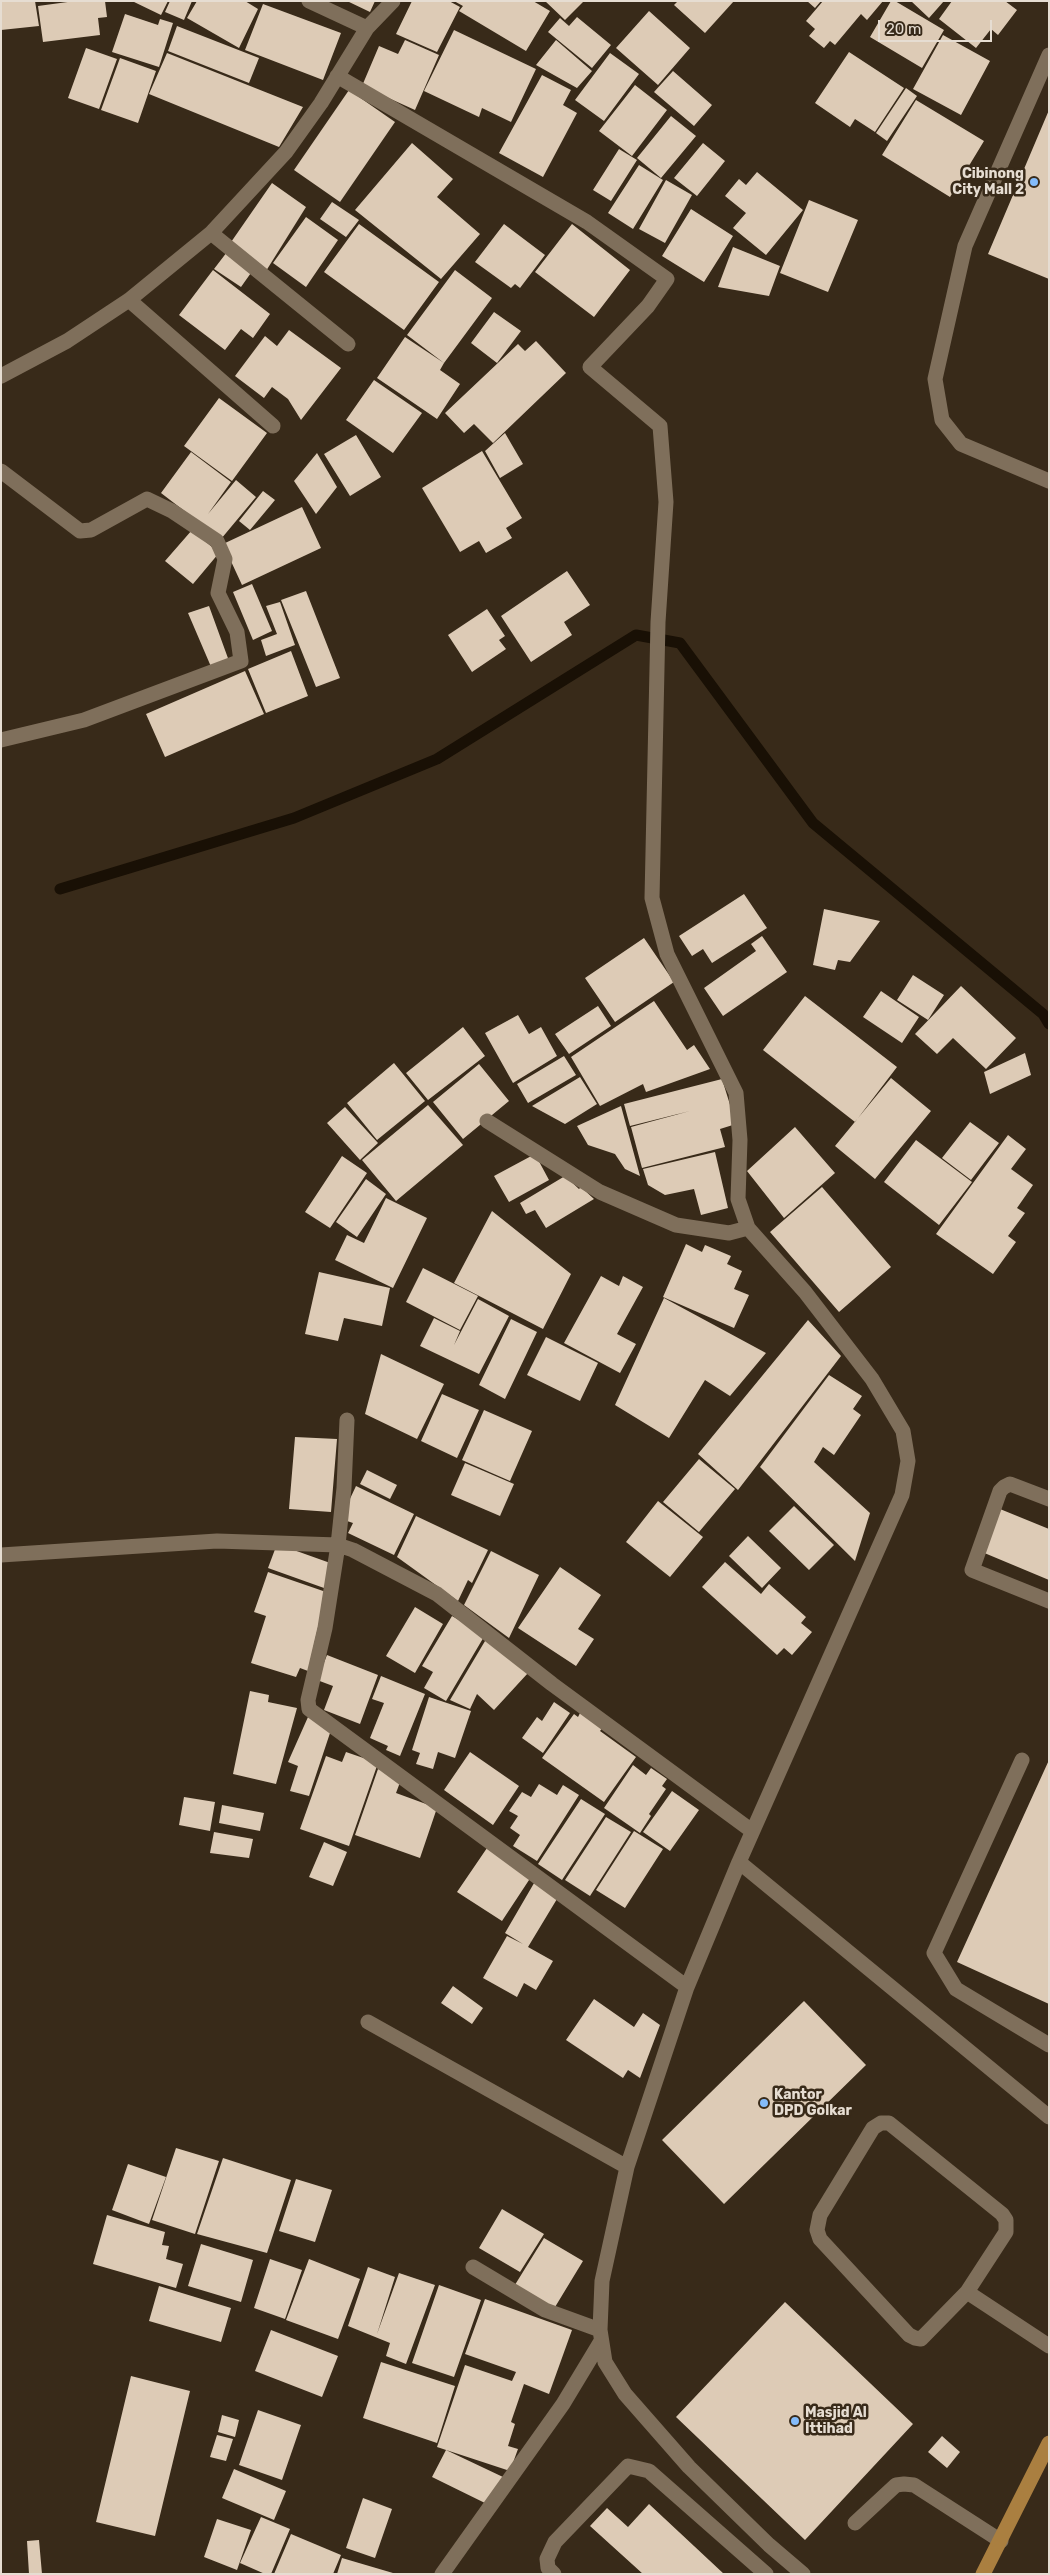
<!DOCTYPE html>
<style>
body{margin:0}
#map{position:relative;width:1050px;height:2575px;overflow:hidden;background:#382a19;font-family:Rubik,sans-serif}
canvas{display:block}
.frame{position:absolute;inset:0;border:2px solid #e6ddd2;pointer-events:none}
.scale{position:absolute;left:878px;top:20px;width:114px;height:22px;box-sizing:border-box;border:2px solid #e6ddd2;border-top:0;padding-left:6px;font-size:15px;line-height:18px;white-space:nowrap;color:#e6ddd2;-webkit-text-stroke:4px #382a19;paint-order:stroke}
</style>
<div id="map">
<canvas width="1050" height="2575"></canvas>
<div class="frame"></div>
<div class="scale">20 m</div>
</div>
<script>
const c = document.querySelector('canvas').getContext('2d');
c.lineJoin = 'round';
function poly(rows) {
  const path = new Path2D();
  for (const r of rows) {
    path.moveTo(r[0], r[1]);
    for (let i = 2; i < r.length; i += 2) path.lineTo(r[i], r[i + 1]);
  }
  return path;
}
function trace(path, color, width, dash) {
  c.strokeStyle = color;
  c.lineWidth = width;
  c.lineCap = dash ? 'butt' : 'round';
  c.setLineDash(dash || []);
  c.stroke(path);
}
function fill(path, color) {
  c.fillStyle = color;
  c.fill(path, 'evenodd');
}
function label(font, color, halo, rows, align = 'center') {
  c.font = font + ' Rubik,sans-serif';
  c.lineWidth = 5;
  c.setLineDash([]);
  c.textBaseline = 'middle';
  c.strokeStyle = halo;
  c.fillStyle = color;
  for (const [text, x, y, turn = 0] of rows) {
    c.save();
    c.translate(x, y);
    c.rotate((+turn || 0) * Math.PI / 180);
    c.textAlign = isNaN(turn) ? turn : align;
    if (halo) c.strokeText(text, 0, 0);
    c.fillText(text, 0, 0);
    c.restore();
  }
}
trace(poly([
 [60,889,294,818,437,759,636,635,680,643,813,823,1043,1014,1049,1024]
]), '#191005', 11);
fill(poly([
 [1,1,35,1,39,26,1,30],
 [75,1,105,1,107,17,98,18,100,35,43,42,38,6],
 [132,1,168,1,161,15],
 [170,1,192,1,184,20,165,12],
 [197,1,245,1,258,9,239,48,187,18],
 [347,1,375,1,370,12],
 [412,1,449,1,460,7,437,52,396,34],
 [454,1,533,1,550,11,526,51,459,11,463,6],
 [545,1,584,1,565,20],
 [678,1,734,1,705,33,674,5],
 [807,1,821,1,815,8],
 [823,1,883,1,867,20,861,14,835,45,830,41,824,48,809,36,815,29,806,21],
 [891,1,895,1,944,30,922,68,870,37],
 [911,1,944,1,929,18],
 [952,1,1005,1,1017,10,998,35,991,29,976,48,939,19],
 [263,4,341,33,323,80,245,50],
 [649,11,690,48,658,85,616,48],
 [125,14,158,25,160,19,173,23,159,67,112,52],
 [577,17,611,45,592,68,548,32,560,18,569,26],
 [177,26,259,58,249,83,168,51],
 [454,30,536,69,511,122,482,108,479,117,424,91],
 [943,35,990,61,961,115,913,89],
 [405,40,439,55,415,110,362,86,379,46,398,54],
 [556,40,592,71,577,88,536,65],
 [86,48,117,59,99,109,68,98],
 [849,52,904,88,875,132,855,119,850,127,815,103],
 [167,53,303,107,279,147,149,94],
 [610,53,639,74,604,121,575,100],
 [120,58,156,71,138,123,101,110],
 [673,71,712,105,694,126,654,92],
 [542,75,571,90,563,105,577,113,543,177,499,153],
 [635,85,667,110,632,156,599,131],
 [906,88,917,96,887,141,876,133],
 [349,90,395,122,340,202,294,170],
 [916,100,984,141,950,197,882,155],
 [1049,110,1049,279,988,254],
 [671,116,696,136,661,178,637,158],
 [412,143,453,179,437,197,480,234,441,279,355,210],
 [703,143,725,161,697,196,674,178],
 [619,149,637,160,611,201,593,190],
 [639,165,663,180,633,229,608,213],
 [757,172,803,210,766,255,733,228,746,213,725,196,739,179,746,185],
 [666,180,692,195,665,243,639,229],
 [272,183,306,207,266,271,229,245],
 [809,200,858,220,828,292,780,273],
 [332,202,359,220,346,237,320,219],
 [691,209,733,236,704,282,662,256],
 [306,217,338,240,306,287,273,263],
 [359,224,439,282,404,330,324,272],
 [504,224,545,255,520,288,515,284,511,288,475,262],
 [572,224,630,270,594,317,535,272],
 [733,247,780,266,769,296,718,287],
 [227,252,253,270,241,287,214,269],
 [213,270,270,314,253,338,241,329,225,350,179,315],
 [455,270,492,298,444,363,407,335],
 [494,312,521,331,497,363,471,343],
 [289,330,341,368,301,420,288,399,272,387,264,398,235,376,265,336,277,346],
 [405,337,444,363,440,370,460,384,437,419,377,378],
 [536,341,566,373,493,443,474,424,464,433,445,413,518,344,525,351],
 [374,380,422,413,393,453,346,420],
 [219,398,267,433,232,481,184,446],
 [505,433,523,464,500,478,485,451],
 [356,435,381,477,350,496,324,454],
 [482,451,522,518,506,528,512,538,486,553,479,541,460,552,422,488],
 [191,452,231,482,208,514,236,480,256,497,221,539,161,493],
 [317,453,337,487,316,514,294,481],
 [263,491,275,500,250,530,239,521],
 [302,507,321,548,242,585,223,544],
 [192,530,219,553,193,584,165,561],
 [567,571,590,605,564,622,572,635,531,662,501,616],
 [252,584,272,631,253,640,233,592],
 [306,591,340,678,316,687,281,600],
 [280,602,295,645,266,656,261,640,277,634,266,606],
 [209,606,229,661,212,669,188,613],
 [487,609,505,636,499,640,506,649,472,672,448,635],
 [291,651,308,696,266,713,248,669],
 [245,671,264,714,165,757,146,714],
 [744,894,767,928,712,963,703,949,692,956,679,936],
 [824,909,880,921,850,962,838,960,835,970,813,965],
 [762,936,787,972,723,1016,704,988,756,951,751,944],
 [644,938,674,982,615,1022,585,978],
 [913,975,944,995,928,1020,897,1000],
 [961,986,1016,1038,986,1069,953,1038,937,1054,915,1034],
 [881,991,919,1017,902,1043,863,1017],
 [805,996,897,1067,855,1122,763,1050],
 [654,1001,687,1050,694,1045,710,1069,646,1092,643,1084,600,1106,571,1057],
 [598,1006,611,1026,569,1054,555,1034],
 [518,1015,529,1034,541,1027,557,1056,513,1083,485,1033],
 [463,1027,485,1056,428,1100,406,1073],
 [1025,1053,1031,1075,990,1094,984,1072],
 [564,1056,576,1075,528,1103,517,1084],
 [394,1063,425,1101,377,1140,347,1103],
 [479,1064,509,1101,463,1139,433,1102],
 [580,1077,597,1104,565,1124,532,1106],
 [891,1078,931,1111,875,1179,835,1146],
 [722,1079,736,1124,720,1129,725,1147,642,1168,631,1127,690,1111,630,1126,624,1104],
 [428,1105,463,1145,396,1201,362,1160],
 [621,1106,640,1176,625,1169,615,1154,588,1145,577,1126],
 [345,1107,378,1143,360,1160,327,1123],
 [970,1122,999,1143,971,1180,942,1158],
 [795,1127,835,1173,784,1218,747,1171],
 [1008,1135,1026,1149,1011,1169,1033,1185,1017,1208,1025,1213,1008,1236,1016,1242,993,1274,936,1234],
 [916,1140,972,1182,939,1225,884,1182],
 [715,1152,728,1208,701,1215,694,1189,665,1195,648,1185,643,1169],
 [535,1154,549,1180,509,1202,494,1176],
 [342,1156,367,1173,330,1228,305,1212],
 [565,1176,579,1189,581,1187,594,1199,546,1228,535,1210,526,1214,520,1203],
 [366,1179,386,1194,357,1237,336,1222],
 [822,1187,891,1267,839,1312,770,1232],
 [386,1198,427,1218,393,1288,335,1260,347,1235,364,1243],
 [492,1211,571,1274,543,1329,454,1283],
 [686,1244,702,1252,705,1245,731,1256,727,1264,742,1271,734,1289,749,1295,734,1328,663,1297],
 [423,1268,478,1296,460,1330,406,1302],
 [319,1272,390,1288,382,1326,344,1318,338,1341,305,1334],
 [601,1276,619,1286,623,1276,643,1287,617,1334,636,1344,620,1373,564,1343],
 [664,1298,766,1353,730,1396,705,1380,669,1438,615,1405],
 [478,1299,509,1316,479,1374,420,1346,434,1318,460,1331,454,1345],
 [511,1319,537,1332,505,1399,479,1385],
 [808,1320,841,1356,738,1490,698,1454],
 [546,1337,598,1363,580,1401,527,1375],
 [381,1354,444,1384,417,1439,365,1414],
 [829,1375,862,1396,853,1409,861,1415,834,1455,823,1447,814,1462,870,1513,855,1561,760,1467],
 [442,1394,479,1410,457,1458,421,1441],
 [484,1410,532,1431,510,1481,462,1460],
 [295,1437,337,1439,331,1512,289,1509],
 [699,1459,735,1489,699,1532,663,1502],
 [465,1463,514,1484,500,1516,451,1495],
 [367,1470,397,1485,390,1499,360,1484],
 [356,1486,414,1514,394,1555,348,1533,353,1523,347,1521,348,1503],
 [658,1501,703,1537,670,1577,626,1542],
 [794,1506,834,1545,809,1570,769,1531],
 [1000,1509,1049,1529,1049,1580,982,1552],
 [416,1516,488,1550,472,1583,468,1580,458,1601,397,1557],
 [748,1536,781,1568,762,1588,729,1556],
 [277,1544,333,1564,324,1588,268,1568],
 [491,1551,539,1575,509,1638,464,1605],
 [725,1562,761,1594,769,1584,806,1617,801,1623,812,1632,792,1655,784,1648,777,1655,702,1587],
 [560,1567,601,1595,578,1629,594,1639,576,1666,518,1628],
 [268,1572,326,1592,308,1671,300,1668,296,1677,251,1663,266,1616,254,1612],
 [415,1607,443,1624,415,1673,386,1656],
 [452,1616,485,1635,446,1701,424,1688,433,1672,422,1666],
 [488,1636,528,1673,494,1710,477,1694,470,1709,450,1700],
 [327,1655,378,1675,360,1724,324,1710,333,1686,317,1680],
 [381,1676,425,1694,400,1756,386,1750,388,1746,370,1738,384,1703,372,1699],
 [250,1691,269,1695,268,1702,297,1708,276,1784,233,1774],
 [429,1697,471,1711,455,1758,438,1752,433,1769,416,1764,420,1753,412,1750],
 [554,1702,570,1713,543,1753,522,1738,537,1717,542,1721],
 [581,1711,603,1727,600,1731,636,1757,604,1802,542,1758,574,1714,578,1717],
 [308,1717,331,1730,309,1796,290,1791,298,1766,288,1762],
 [346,1752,378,1763,349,1846,300,1829,326,1756,342,1762],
 [470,1752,519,1786,493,1825,444,1790],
 [1049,1760,1049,2004,957,1962],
 [633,1765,646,1775,651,1768,667,1779,662,1786,666,1789,649,1814,651,1816,640,1833,604,1808],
 [378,1769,402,1777,396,1793,437,1808,420,1858,355,1835],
 [539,1784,557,1795,563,1785,579,1795,537,1861,513,1846,520,1835,510,1828,518,1816,509,1811,522,1792,531,1797],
 [672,1791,699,1810,670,1851,643,1832],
 [184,1797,215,1802,210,1831,179,1825],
 [581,1799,605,1814,562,1880,538,1864],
 [222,1805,264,1813,260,1831,219,1823],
 [606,1817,631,1832,590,1896,565,1880],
 [634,1831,663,1849,625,1908,596,1890],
 [214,1832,253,1839,249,1858,210,1853],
 [324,1842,347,1852,333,1886,309,1877],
 [487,1848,531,1877,502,1921,457,1892],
 [537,1878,560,1894,528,1947,553,1961,536,1990,524,1983,517,1997,483,1978,507,1936,523,1944,505,1933],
 [453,1986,483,2008,472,2024,441,2003],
 [594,1999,634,2027,643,2013,660,2025,640,2078,628,2070,623,2078,566,2040],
 [804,2001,866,2065,724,2204,662,2140],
 [176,2148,219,2161,195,2234,152,2220],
 [223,2158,291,2180,267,2253,197,2234],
 [128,2164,166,2177,149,2224,112,2210],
 [296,2179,332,2190,315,2242,279,2231],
 [502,2209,544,2234,520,2272,479,2248],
 [107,2215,165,2232,162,2245,169,2246,166,2259,183,2264,176,2288,93,2264],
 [544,2238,583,2261,552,2312,513,2288],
 [201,2244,253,2260,241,2302,188,2286],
 [270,2259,302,2270,285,2319,254,2308],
 [309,2259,360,2279,338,2339,286,2320],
 [368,2267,395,2277,377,2334,399,2273,435,2285,406,2364,386,2356,390,2343,348,2326],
 [439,2285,481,2300,454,2377,412,2363],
 [159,2286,231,2308,221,2342,149,2321],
 [485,2299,572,2330,549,2394,524,2384,511,2422,515,2424,508,2446,518,2449,510,2471,437,2447,465,2365,512,2381,516,2372,465,2354],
 [785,2302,913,2424,805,2540,676,2417],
 [271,2330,338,2356,322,2397,255,2371],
 [381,2362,455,2386,437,2443,363,2418],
 [131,2376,190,2391,155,2536,96,2522],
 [258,2410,301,2425,282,2480,239,2465],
 [222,2415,239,2420,235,2437,218,2432],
 [217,2435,233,2439,226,2461,210,2457],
 [942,2436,960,2452,947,2468,928,2452],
 [446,2450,503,2477,489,2505,432,2477],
 [234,2469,286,2491,274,2520,222,2498],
 [363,2498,392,2509,375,2558,346,2548],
 [649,2504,724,2574,643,2574,590,2526,607,2508,628,2527],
 [261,2517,290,2529,271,2574,265,2574,240,2563],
 [217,2519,251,2530,237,2570,204,2557],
 [291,2534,341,2555,333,2574,274,2574],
 [39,2540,42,2574,29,2574,27,2541],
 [342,2558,393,2573,393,2574,337,2574]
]), '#ddcbb6');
trace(poly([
 [1049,55,965,246,935,379,942,420,961,444,1049,481],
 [1,471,80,531,91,530,147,499,172,511,217,541,225,559,218,593,237,632,241,661,84,720,1,740],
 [1049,1499,1010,1484,1004,1487,1000,1491,972,1570,1049,1601],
 [1022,1760,934,1953,956,1989,1049,2045],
 [967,2292,1006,2232,1006,2220,1002,2214,889,2123,881,2123,873,2128,820,2215,817,2230,820,2239,909,2335,915,2338,921,2339,967,2292,1049,2346],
 [855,2523,896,2485,904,2484,914,2485,1001,2541],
 [554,2574,548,2568,547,2559,555,2542,628,2466,649,2471,766,2574]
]), '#7f6f5b', 15);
trace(poly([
 [309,1,367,28],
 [337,76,587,222,667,279,648,306,590,367,660,426,666,502,658,622,652,898,667,954,736,1093,740,1140,738,1199,748,1228,805,1292,872,1379,903,1431,908,1461,902,1495,739,1862,687,1987,627,2167,602,2281,600,2330,605,2362,625,2394,689,2467,769,2545,803,2574],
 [211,233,348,344],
 [129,300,273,426],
 [1,376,67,341,129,300,211,233,286,152,321,103,367,28,393,1],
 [487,1121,600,1192,676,1225,729,1233,748,1228],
 [347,1420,344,1488,338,1545,325,1628,308,1700,309,1709,687,1987],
 [1,1555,217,1541,338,1545,353,1550,437,1594,552,1684,752,1831],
 [739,1862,1049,2117],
 [368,2022,627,2167],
 [473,2267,545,2310,600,2330],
 [442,2574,563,2404,601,2341]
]), '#7f6f5b', 15);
trace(poly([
 [983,2574,1049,2443]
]), '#aa7f40', 15);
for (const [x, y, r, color] of [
 [1034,182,5,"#84bcfb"],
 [764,2103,5,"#84bcfb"],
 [795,2421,5,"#84bcfb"]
]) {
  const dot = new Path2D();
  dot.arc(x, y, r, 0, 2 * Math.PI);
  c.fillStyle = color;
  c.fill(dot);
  trace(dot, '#382a19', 2);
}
label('bold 14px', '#e6ddd2', '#382a19', [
 ["Cibinong",1024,174,"right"],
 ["City Mall 2",1024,190,"right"],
 ["Kantor",774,2095],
 ["DPD Golkar",774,2111],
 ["Masjid Al",805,2413],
 ["Ittihad",805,2429]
], 'left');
</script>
